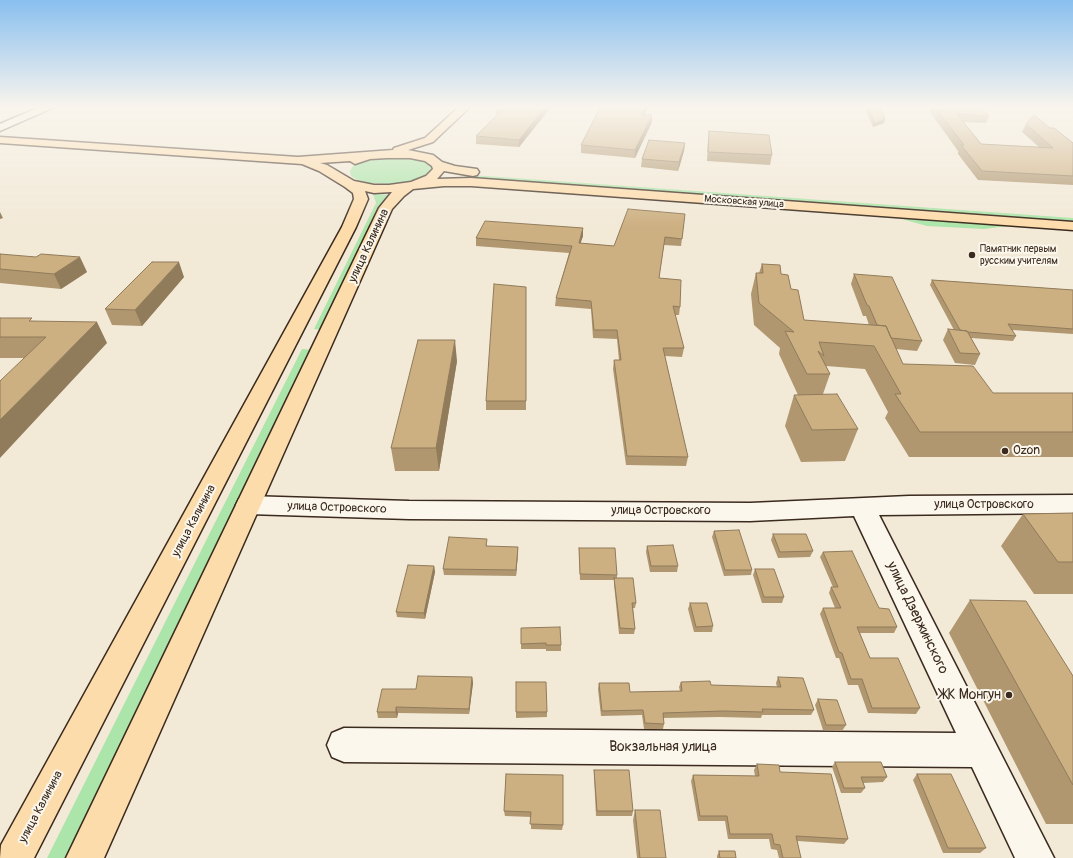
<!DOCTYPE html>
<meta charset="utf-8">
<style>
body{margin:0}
canvas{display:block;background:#f2e9d7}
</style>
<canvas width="1073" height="858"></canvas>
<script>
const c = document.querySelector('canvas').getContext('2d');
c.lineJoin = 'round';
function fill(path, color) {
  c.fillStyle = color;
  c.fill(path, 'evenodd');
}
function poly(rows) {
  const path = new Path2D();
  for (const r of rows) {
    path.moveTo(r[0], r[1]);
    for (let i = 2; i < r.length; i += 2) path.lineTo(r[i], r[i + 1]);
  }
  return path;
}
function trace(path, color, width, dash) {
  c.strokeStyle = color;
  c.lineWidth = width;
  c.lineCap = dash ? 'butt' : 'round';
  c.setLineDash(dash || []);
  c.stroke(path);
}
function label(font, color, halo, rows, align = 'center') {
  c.font = font + ' Pangolin,sans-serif';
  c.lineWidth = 4;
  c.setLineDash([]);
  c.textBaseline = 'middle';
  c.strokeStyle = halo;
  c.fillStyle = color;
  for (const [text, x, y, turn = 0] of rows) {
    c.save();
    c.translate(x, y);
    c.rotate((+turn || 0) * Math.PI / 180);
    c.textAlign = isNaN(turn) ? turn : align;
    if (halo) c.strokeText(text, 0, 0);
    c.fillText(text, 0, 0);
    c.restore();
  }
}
fill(poly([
 [399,155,428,162,431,166,431,170,427,175,419,179,395,184,369,183,358,180,351,176,350,171,353,166,361,162,372,158],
 [458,174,1073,218,1073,222,471,179],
 [373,194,395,195,323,330,314,329,376,203],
 [891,216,1015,225,984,229,927,226],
 [302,349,314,350,72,858,47,858]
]), '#ace5aa');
const minor = poly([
 [42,106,57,106,0,131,0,124,42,106],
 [1073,495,1073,513,879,515,1054,858,1015,858,972,767,344,762,332,757,327,745,332,733,344,728,956,733,854,516,750,521,409,519,248,514,239,511,236,505,239,499,248,496,409,501,750,503,909,496,1073,495]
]);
const major = poly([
 [460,106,471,106,433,142,408,150,433,155,442,162,455,166,477,169,479,172,477,175,473,176,444,171,437,179,471,178,1073,222,1073,230,471,186,444,186,413,189,404,196,392,209,104,858,66,858,379,208,392,192,374,193,365,191,368,199,356,227,34,858,0,858,1,845,342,227,354,199,353,193,345,187,319,171,302,164,0,143,0,137,298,157,393,150,394,148,425,138,460,106],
 [387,158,410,158,425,161,432,166,433,169,426,176,411,182,389,185,374,185,354,181,327,165,320,163,350,161,355,164,370,159,387,158]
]);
trace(minor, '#3b2a1e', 3);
trace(major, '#3b2a1e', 3);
fill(minor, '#fbf7ec');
fill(major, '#fddcac');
fill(poly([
 [500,106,552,106,519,147,476,144,476,136,496,116,496,112],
 [649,106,644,115,652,115,652,122,635,158,581,153,581,145],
 [864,106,880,106,885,119,884,123,873,127],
 [932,106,979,106,989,116,986,123,963,122,981,144,1039,147,1022,132,1026,124,1050,128,1073,143,1073,185,978,180,958,154,958,151,930,112],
 [709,131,772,155,770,165,707,161,708,140],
 [685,143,684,151,678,171,641,167,642,159],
 [685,214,681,246,664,245,659,278,680,307,679,315,675,315,684,348,682,357,665,356,688,457,686,466,626,465,613,369,614,360,619,360,617,339,593,338,591,309,555,306,556,298,569,253,476,246,476,238,583,228,583,236,580,243,614,246],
 [0,254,87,272,61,289,0,283],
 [762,264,781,274,791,289,804,320,869,325,866,316,863,316,851,284,854,274,922,341,917,351,896,349,903,364,993,393,1073,393,1073,457,909,457,885,418,888,412,865,369,826,366,830,374,823,394,858,429,845,461,801,462,785,426,794,395,798,395,779,354,780,348,754,325,751,294,756,273,759,273],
 [184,277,142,326,112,325,105,309],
 [932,280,1073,290,1073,334,1012,330,1016,336,1013,341,971,338,980,354,975,365,955,363,943,340,948,329,954,330,930,285],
 [526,287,526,410,486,410,486,401],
 [0,318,34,321,107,343,24,358,0,358],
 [457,361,439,471,395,471,391,448],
 [1073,513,1073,594,1034,594,1001,546,1023,514],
 [714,531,752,570,751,575,724,576,712,537],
 [773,534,813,551,810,557,778,558,771,540],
 [487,544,487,546,518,553,516,576,444,575,443,569],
 [647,546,678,566,677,572,650,572,646,552],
 [579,548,617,575,617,578,636,603,635,608,633,608,635,629,634,634,619,634,614,584,614,580,580,580,579,554],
 [823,552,897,627,894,633,860,633,870,658,920,708,916,714,868,713,858,685,848,685,839,658,836,658,820,614,823,608,835,608,829,593,831,587,833,587,820,557],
 [434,566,435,572,425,619,397,617,396,612],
 [755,569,784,597,782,603,762,603,753,575],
 [970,600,1073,676,1073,824,1046,824,949,633],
 [690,603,713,626,712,632,694,632,688,609],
 [521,628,561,645,561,651,546,651,546,649,521,649],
 [472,677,473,683,469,714,398,713,397,718,378,718,377,712,416,689],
 [778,677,814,710,811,715,762,715,761,718,720,717,663,718,664,724,663,729,644,729,642,715,601,716,598,689,599,683,630,692,680,691,679,687,681,682,711,685,777,687,776,683],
 [516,682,547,712,547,717,516,718],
 [818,699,846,725,842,731,823,730,815,705],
 [835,762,887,777,883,782,863,783,865,788,861,793,841,793,832,767],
 [757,764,780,772,848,839,844,844,797,841,801,858,779,858,777,850,771,849,769,839,728,839,725,821,698,821,691,781,693,775,755,776,754,770],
 [594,770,633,811,632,816,596,816,594,775],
 [506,774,563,825,562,830,531,829,531,817,505,816,504,811],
 [917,774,986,848,980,853,943,853,913,780],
 [635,810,666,858,637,858,633,820],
 [719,851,736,858,717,858,717,856]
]), '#b09770');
fill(poly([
 [546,106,552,106,519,147,519,140],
 [646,106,649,106,641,121,642,115],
 [652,115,652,122,635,158,635,150],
 [885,119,884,123,873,127,875,123],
 [685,143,684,151,678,171,679,162],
 [0,212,3,218,0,219],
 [583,228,583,236,578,251,579,243],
 [80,257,87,272,61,289,54,274],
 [179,262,184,277,142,326,135,310],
 [97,322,107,343,0,458,0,420],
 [455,340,457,361,439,471,436,448],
 [518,547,518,553,516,576,516,570],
 [434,566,435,572,425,619,424,613],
 [472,677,473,683,469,714,469,709],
 [396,707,398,713,397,718,396,712]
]), '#907b5b');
const building = poly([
 [500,106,546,106,519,140,476,136,500,112,496,112,500,106],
 [601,106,646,106,642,115,652,115,635,150,581,145,601,106],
 [867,106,880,106,885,119,875,123,867,106],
 [934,106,979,106,989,116,957,114,981,144,1053,148,1026,124,1034,115,1050,128,1054,128,1073,143,1073,176,982,171,961,145,964,145,934,106],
 [709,131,769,135,772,155,708,152,709,131],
 [649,140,685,143,679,162,642,159,649,140],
 [628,209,685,214,682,239,665,237,659,278,681,280,680,307,673,306,684,348,663,348,688,457,627,456,614,360,621,360,617,330,594,330,591,301,556,298,572,246,476,238,485,221,583,228,579,243,614,246,628,209],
 [0,254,36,257,41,254,80,257,54,274,0,269,0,254],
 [152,262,179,262,135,310,105,309,152,262],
 [762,264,780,265,781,274,788,275,791,289,798,290,804,320,886,326,903,364,973,366,993,393,1073,393,1073,432,920,432,895,394,901,394,874,346,819,342,824,356,818,351,830,374,807,374,785,331,794,332,759,303,756,273,763,273,762,264],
 [854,274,892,277,922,341,891,338,886,326,877,325,869,306,867,305,854,274],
 [932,280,1073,290,1073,329,1008,324,1016,336,968,332,967,331,960,330,932,280],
 [494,284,526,287,526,401,486,401,494,284],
 [0,318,32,318,29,321,97,322,0,420,0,381,46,337,0,337,0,318],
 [948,329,967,331,980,354,960,353,948,329],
 [418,340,455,340,436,448,391,448,418,340],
 [837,394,858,429,812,430,794,395,837,394],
 [1073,513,1073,562,1058,562,1023,514,1073,513],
 [739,530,752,570,725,570,714,531,739,530],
 [773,534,806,534,813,551,780,552,773,534],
 [449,537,487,539,486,546,518,547,516,570,443,569,449,537],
 [673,545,678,566,651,566,647,546,673,545],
 [579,548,615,548,617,575,580,574,579,548],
 [852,551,879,608,889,609,897,627,857,627,870,658,898,658,920,708,872,708,862,679,851,679,842,653,839,652,823,608,841,608,831,587,838,587,823,552,852,551],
 [408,565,434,566,424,613,396,612,408,565],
 [755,569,774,569,784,597,764,597,755,569],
 [614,578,633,578,636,603,632,603,635,629,620,628,614,578],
 [970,600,1026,601,1073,676,1073,785,970,600],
 [690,603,707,603,713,626,696,627,690,603],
 [560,627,561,645,546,645,546,643,521,644,521,628,560,627],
 [418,676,472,677,469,709,396,707,396,712,377,712,382,689,416,689,418,676],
 [778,677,803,678,814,710,762,709,763,712,722,711,663,713,664,724,645,723,643,710,602,711,599,683,629,683,630,692,682,691,681,682,710,681,711,685,781,687,778,677],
 [516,682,546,682,547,712,516,712,516,682],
 [818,699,837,700,846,725,826,725,818,699],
 [835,762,881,762,887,777,861,777,865,788,844,788,835,762],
 [757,764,779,765,780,772,831,774,848,839,796,836,801,858,783,858,780,845,774,844,772,834,730,834,727,816,700,816,693,775,759,776,757,764],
 [594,770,629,770,633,811,597,811,594,770],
 [506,774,563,775,563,825,530,824,531,812,504,811,506,774],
 [917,774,951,774,986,848,948,848,917,774],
 [635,810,660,810,666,858,640,858,635,810],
 [719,851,735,851,736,858,720,858,719,851]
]);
fill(building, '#cdb082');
trace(building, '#907b5b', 1);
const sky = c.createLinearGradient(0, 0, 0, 227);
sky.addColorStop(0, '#89bfef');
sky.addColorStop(0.47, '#f9f5ed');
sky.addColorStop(1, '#f9f5ed00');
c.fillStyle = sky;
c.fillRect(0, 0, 1073, 227);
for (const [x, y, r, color] of [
 [972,255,4,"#3b2a1e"],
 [1005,451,4,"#3b2a1e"],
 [1009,695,4,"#3b2a1e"]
]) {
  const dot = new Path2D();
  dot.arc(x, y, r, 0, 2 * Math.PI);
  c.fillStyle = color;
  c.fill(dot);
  trace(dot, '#fbf7ec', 1.5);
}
label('10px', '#3b2a1e', '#fbf7ec', [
 ["Московская улица",744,202,4]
]);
label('10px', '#3b2a1e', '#fbf7ec', [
 ["Памятник первым",980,249],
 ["русским учителям",980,261]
], 'left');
label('12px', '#3b2a1e', '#fbf7ec', [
 ["улица Калинина",369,246,-65],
 ["улица Островского",984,505],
 ["улица Островского",337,508,2],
 ["улица Островского",661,511],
 ["улица Калинина",194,521,-62],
 ["улица Калинина",41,807,-62]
]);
label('12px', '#3b2a1e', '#fbf7ec', [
 ["Ozon",1013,451]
], 'left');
label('14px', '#3b2a1e', '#fbf7ec', [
 ["улица Дзержинского",917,618,64],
 ["Вокзальная улица",663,747]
]);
label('14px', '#3b2a1e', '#fbf7ec', [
 ["ЖК Монгун",1001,695]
], 'right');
</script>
